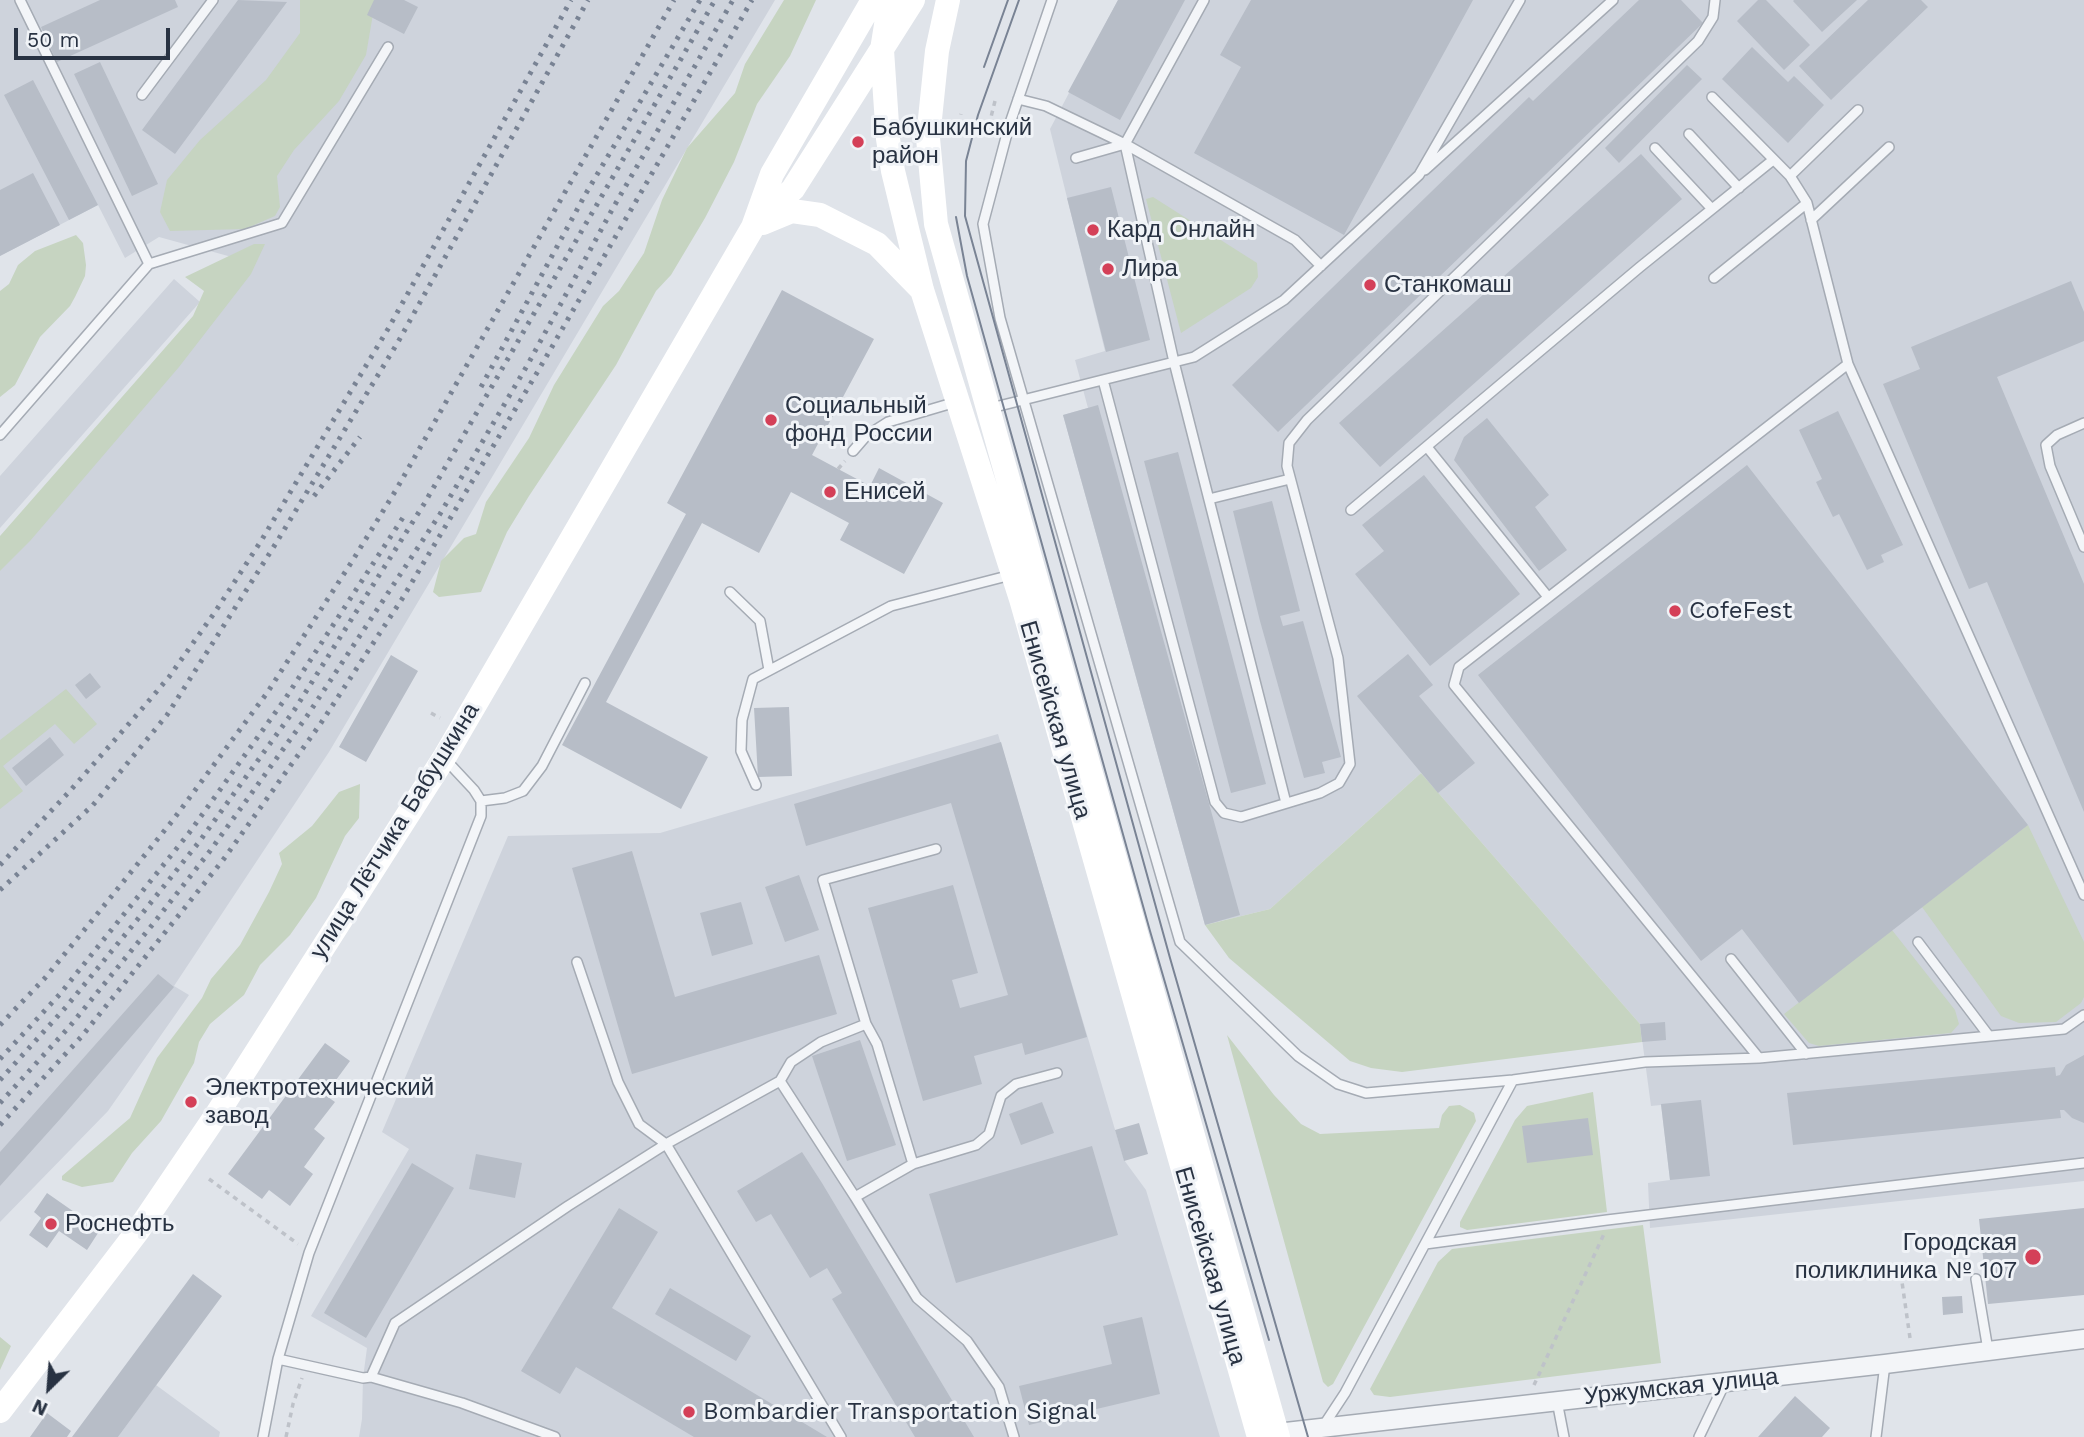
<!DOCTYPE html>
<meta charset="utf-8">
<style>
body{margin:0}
#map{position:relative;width:2084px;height:1437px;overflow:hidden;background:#e0e4ea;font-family:"Work Sans",sans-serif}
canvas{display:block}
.north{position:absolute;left:14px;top:1353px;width:70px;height:70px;-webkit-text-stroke:5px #f0f3f7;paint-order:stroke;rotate:205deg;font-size:19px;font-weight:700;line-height:28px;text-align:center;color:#283242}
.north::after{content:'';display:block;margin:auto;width:24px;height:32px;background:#283242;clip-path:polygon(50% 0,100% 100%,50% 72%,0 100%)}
.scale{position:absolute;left:14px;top:28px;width:156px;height:32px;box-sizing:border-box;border:4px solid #283242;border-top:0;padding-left:9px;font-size:21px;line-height:24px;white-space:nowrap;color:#283242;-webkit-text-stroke:5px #f0f3f7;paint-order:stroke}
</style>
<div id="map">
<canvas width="2084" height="1437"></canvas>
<div class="north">N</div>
<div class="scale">50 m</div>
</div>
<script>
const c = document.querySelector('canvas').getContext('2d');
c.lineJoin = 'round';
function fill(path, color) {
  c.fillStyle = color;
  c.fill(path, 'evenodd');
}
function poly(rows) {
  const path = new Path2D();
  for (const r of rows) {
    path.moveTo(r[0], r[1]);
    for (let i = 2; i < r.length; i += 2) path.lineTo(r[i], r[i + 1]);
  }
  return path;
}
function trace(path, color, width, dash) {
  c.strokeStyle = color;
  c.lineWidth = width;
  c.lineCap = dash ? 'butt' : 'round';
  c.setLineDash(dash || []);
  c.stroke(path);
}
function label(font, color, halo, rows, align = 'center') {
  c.font = font + ' "Work Sans",sans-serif';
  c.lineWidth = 6;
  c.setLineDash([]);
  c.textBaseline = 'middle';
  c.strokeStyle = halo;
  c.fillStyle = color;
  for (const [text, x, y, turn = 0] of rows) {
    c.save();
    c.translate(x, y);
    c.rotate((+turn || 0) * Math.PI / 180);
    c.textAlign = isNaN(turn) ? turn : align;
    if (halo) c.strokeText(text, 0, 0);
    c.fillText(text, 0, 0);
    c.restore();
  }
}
fill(poly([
 [0,0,775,0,329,752,174,986,189,995,108,1111,0,1222,0,548,250,262,159,237,125,258,98,205,0,256],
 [1118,0,2084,0,2084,1181,1650,1228,1648,1183,1670,1180,1661,1105,1651,1106,1640,1024,1421,773,1270,909,1205,925,1063,415,1088,408,1075,360,1105,351,1050,129],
 [174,279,200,302,0,528,0,476],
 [998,734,1124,1160,1146,1190,1220,1437,359,1437,362,1419,363,1378,367,1348,311,1316,409,1149,382,1132,508,836,660,833],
 [156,1385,220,1432,219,1437,118,1437]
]), '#ced3dc');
fill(poly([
 [300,0,379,0,373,14,366,55,339,101,294,150,277,176,280,207,275,216,245,229,170,231,160,212,167,180,200,140,266,80,300,33],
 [784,0,816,0,790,56,757,104,734,162,705,218,671,275,656,291,616,365,529,496,507,532,481,592,439,597,433,592,441,561,464,538,476,534,486,502,529,438,554,385,603,306,619,291,644,253,662,200,687,148,735,93,745,64],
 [1153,197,1257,263,1258,277,1251,288,1181,333,1146,199],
 [76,235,83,243,86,265,85,276,75,297,70,306,40,337,15,385,0,397,0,291,9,284,18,265,35,251],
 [254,244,265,244,251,274,179,367,30,541,0,571,0,536,193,316,204,291,185,277],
 [66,689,97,724,74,744,55,724,3,766,23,791,0,809,0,740],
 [1421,773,1640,1024,1642,1042,1402,1072,1371,1068,1350,1061,1229,958,1205,925,1270,909],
 [360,784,359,818,345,836,316,898,290,935,260,965,244,995,210,1024,199,1042,194,1063,161,1121,132,1153,113,1182,82,1187,62,1180,62,1176,130,1118,157,1058,202,998,211,979,240,945,269,892,282,864,279,853,312,826,339,792],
 [2028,825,2084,942,2084,997,2081,1003,2056,1022,2019,1023,2001,1016,1922,907],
 [1892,930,1955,1010,1959,1024,1951,1033,1819,1046,1809,1043,1784,1014],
 [1227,1035,1274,1095,1301,1124,1320,1134,1439,1128,1442,1115,1449,1106,1460,1105,1474,1113,1476,1121,1466,1139,1333,1384,1328,1387,1323,1382],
 [1593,1092,1607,1212,1467,1230,1460,1227,1460,1222,1515,1120,1527,1106],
 [1643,1225,1661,1363,1390,1397,1374,1395,1370,1389,1438,1262,1452,1249],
 [0,1337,11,1346,0,1370]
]), '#c6d4c1');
fill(poly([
 [100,0,175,0,178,7,57,62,41,27],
 [238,0,287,2,175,154,142,130],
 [374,0,404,0,418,7,404,34,367,15],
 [1118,0,1185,0,1120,120,1068,92],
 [1251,0,1473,0,1344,235,1194,153,1241,67,1220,55],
 [1639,0,1681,0,1703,23,1278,432,1232,385,1529,97,1533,101],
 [1758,0,1766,0,1810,45,1784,70,1737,21],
 [1794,0,1857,0,1822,32,1793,1],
 [1868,0,1921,0,1928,7,1831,100,1799,66],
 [1752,47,1788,82,1794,76,1824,105,1788,143,1722,79],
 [100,62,158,184,132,196,74,74],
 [1687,65,1702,79,1619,163,1605,148],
 [33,80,98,205,69,220,4,95],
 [1641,154,1682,199,1380,467,1339,423],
 [33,173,60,225,0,256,0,190],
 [1111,187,1150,340,1106,352,1067,198],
 [2071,281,2084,312,2084,341,1997,377,2084,584,2084,812,1987,582,1969,589,1883,384,1920,369,1911,347],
 [782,290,874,339,812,455,870,486,879,468,943,503,904,574,840,540,849,523,791,492,759,553,702,523,606,702,708,757,681,809,562,745,686,514,667,503],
 [1098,405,1240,915,1205,925,1063,415],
 [1838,411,1903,545,1881,555,1884,562,1867,570,1839,514,1833,517,1816,482,1822,479,1799,430],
 [1487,418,1549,495,1535,507,1567,550,1539,571,1454,460,1464,437],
 [1178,452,1266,784,1231,793,1144,461],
 [1747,465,2028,825,1799,1003,1742,929,1701,961,1478,675],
 [1424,475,1520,594,1430,666,1355,574,1384,551,1362,525],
 [1272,501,1300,611,1280,616,1283,626,1303,621,1341,757,1322,762,1325,773,1304,778,1260,621,1233,511],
 [1408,654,1433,685,1419,696,1475,763,1438,793,1357,696],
 [391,655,418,671,366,762,339,747],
 [90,673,101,687,86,699,75,685],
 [789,707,792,776,758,777,754,708],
 [50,737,64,755,26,786,12,768],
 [1001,742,1087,1037,1025,1055,1022,1043,974,1056,982,1084,923,1101,868,908,953,885,978,973,952,980,960,1008,1008,995,951,803,806,846,794,804],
 [632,851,675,997,819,955,837,1014,632,1074,572,868],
 [799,875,819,930,785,942,765,887],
 [741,902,753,944,712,956,700,913],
 [158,974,174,987,61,1118,0,1186,0,1152],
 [1665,1022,1666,1040,1642,1042,1640,1024],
 [860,1040,896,1145,847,1161,812,1056],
 [325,1043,350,1061,325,1095,335,1102,314,1129,325,1138,304,1167,313,1174,290,1206,269,1190,262,1199,228,1174],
 [2084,1055,2084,1123,2072,1118,2064,1110,2060,1110,2061,1118,1793,1145,1787,1093,2055,1067,2056,1076,2060,1075,2066,1065],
 [1701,1100,1710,1176,1670,1180,1661,1104],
 [1042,1102,1054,1133,1021,1145,1009,1114],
 [1588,1118,1593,1155,1527,1163,1522,1126],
 [1139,1123,1148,1154,1124,1161,1115,1130],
 [1092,1146,1118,1235,956,1283,929,1194],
 [802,1152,822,1183,974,1437,915,1437,832,1299,842,1293,827,1268,810,1278,771,1214,756,1222,737,1191],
 [476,1154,522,1163,515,1198,469,1189],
 [412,1163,454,1188,366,1338,324,1313],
 [47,1193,100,1230,87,1250,59,1231,47,1248,29,1235,41,1218,34,1212],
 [619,1208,658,1232,612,1308,827,1437,694,1437,576,1367,560,1394,521,1371],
 [2084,1208,2084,1295,1988,1304,1979,1219],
 [193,1274,222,1296,118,1437,72,1437],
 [670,1288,751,1336,736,1361,655,1314],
 [1962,1296,1963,1313,1943,1315,1942,1297],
 [1142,1317,1160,1394,1029,1425,1019,1386,1112,1364,1103,1326],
 [1795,1396,1830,1428,1822,1437,1758,1437],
 [47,1413,71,1431,67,1437,30,1437]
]), '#b7bdc7');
const lane = poly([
 [20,0,149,264],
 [1052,0,1009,126,983,224,1000,318,1180,942,1298,1056,1338,1084,1366,1093,1513,1080,1645,1062,1759,1058,2064,1029,2084,1015],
 [142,95,213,0],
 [1712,97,1790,176,1807,203],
 [1018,99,1046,106,1125,144],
 [1689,134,1739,188],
 [1655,148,1712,209],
 [1076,158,1125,144,1204,0],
 [1425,170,1613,0],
 [1790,176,1858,110],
 [1811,220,1889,147],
 [1714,278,1807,203,1848,364],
 [1103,380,1215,802,1224,813,1241,817,1320,793,1339,783,1350,764,1338,658,1287,466,1289,443,1307,420,1698,41,1713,17,1715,0],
 [991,408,1194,357,1284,300,1419,175,1520,0],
 [2084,423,2057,435,2046,445,2050,466,2084,547],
 [0,435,149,264,282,223,388,47],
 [1427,447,1548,597],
 [853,451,866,436,888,422,956,402],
 [1209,499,1290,479],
 [1351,510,1640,267,1773,160],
 [730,592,760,621,769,670],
 [756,785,741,751,742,720,753,679,891,606,1011,575],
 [481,801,505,798,523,791,542,766,585,683],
 [1286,803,1174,362,1125,144,1295,240,1321,266],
 [936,849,823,880,866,1024,877,1044,913,1164,976,1145,989,1134,1001,1096,1016,1084,1057,1073],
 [1918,942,1989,1036],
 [1731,959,1806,1054],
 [577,962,618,1082,639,1124,666,1144,780,1081,791,1062,821,1042,866,1024],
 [1759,1058,1454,685,1459,667,1848,364,2084,895],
 [780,1081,855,1197,913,1164],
 [855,1197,917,1298,967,1341,999,1387,1014,1437],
 [1425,1244,1607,1220,2084,1163],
 [1976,1279,1988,1350],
 [278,1359,363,1378,371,1377,462,1403,555,1437],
 [371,1377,395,1323,568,1206,666,1144,841,1437],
 [1557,1401,1564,1437],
 [1322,1428,1345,1393,1513,1080],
 [263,1437,278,1359,309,1253,481,816,481,801,474,790,445,759],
 [1699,1437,1722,1389],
 [1876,1437,1885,1364]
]);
const street = poly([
 [1277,1433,1885,1364,2084,1339]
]);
trace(lane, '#a5abb4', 12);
trace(street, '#a5abb4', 21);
trace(poly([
 [995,101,989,125,997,124],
 [956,134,961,114],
 [838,469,845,461],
 [431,713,440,718],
 [209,1179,298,1244],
 [1910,1338,1900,1268,1915,1266],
 [1534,1385,1604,1234],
 [286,1437,293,1404,302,1378]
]), '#bec2c9', 3.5, [5, 5]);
trace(lane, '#f3f5f8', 9);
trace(street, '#f3f5f8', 18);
trace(poly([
 [890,0,882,50,888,139,893,171,922,290,1021,599,1259,1437],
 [948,0,937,51,928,138,936,224,1278,1437],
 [759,222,793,189,913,0],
 [763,223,792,211,820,215,877,244,922,290],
 [0,1411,137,1232,217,1114,444,758,753,227,772,174,873,0]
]), '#fff', 24);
trace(poly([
 [1019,0,978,115,966,161,965,216,1170,958,1308,1437],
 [984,67,1008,0],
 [956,217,967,276,1150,931,1269,1340]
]), '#798394', 2);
trace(poly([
 [481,387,585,195,700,0],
 [314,496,360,437],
 [0,865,69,792,141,710,169,677,215,612,261,541,388,329,571,0],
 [0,890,93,805,167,715,273,548,398,342,588,0],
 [0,1025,45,978,94,918,173,820,267,693,351,563,396,490,674,0],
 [0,1059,60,994,189,833,285,699,404,516],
 [0,1080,66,1007,137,920,199,842,295,709,424,504,715,0],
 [0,1103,70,1026,153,924,210,851,307,716,440,514,528,364,613,208,733,0],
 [0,1125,82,1036,223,860,321,723,402,599,538,371,752,0]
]), '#798394', 5, [3.5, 7]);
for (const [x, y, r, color] of [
 [858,142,7,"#d44058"],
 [1093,230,7,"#d44058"],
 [1108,269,7,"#d44058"],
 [1370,285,7,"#d44058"],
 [771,420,7,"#d44058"],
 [830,492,7,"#d44058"],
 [1675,611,7,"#d44058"],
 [191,1102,7,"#d44058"],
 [51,1224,7,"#d44058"],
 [2033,1257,9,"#d44058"],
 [689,1412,7,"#d44058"]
]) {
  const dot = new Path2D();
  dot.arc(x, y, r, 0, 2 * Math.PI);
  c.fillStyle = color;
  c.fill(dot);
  trace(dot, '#f0f3f7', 2.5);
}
label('24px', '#283242', '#f0f3f7', [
 ["Бабушкинский",872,128],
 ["район",872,156],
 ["Кард Онлайн",1107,230],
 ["Лира",1122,269],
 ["Станкомаш",1384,285],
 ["Социальный",785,406],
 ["фонд России",785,434],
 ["Енисей",844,492],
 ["CofeFest",1689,611],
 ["Электротехнический",205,1088],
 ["завод",205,1116],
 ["Роснефть",65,1224],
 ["Городская",2017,1243,"right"],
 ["поликлиника № 107",2017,1271,"right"],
 ["Bombardier Transportation Signal",703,1412]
], 'left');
label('24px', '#283242', '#f0f3f7', [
 ["Енисейская улица",1055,720,74],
 ["улица Лётчика Бабушкина",395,831,-58],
 ["Енисейская улица",1210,1266,74],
 ["Уржумская улица",1681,1387,-6]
]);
</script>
